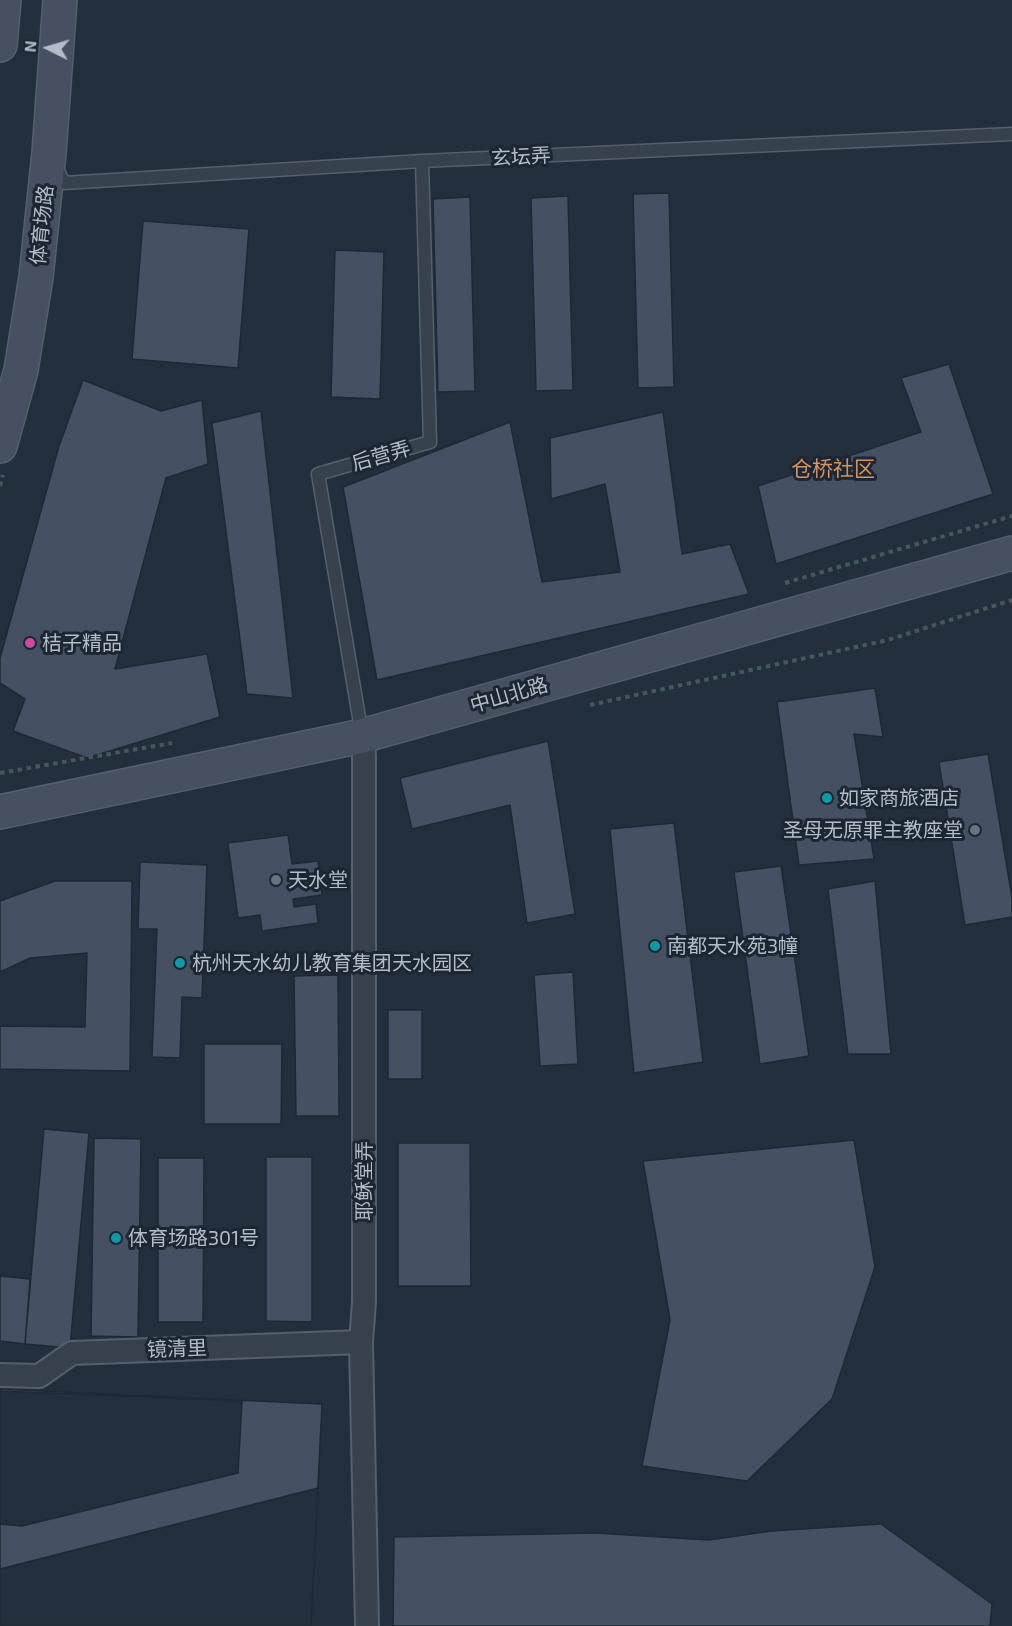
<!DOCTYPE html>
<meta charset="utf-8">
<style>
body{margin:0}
#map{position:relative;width:1012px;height:1626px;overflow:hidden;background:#242f3e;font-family:"Exo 2",sans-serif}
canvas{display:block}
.north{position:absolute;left:18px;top:18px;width:60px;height:60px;-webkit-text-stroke:4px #1d2633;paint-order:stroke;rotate:275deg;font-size:16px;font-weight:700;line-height:24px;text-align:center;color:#b4bcc9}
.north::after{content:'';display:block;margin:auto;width:21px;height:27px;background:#b4bcc9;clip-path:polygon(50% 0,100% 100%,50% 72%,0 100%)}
</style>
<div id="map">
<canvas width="1012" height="1626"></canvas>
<div class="north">N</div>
</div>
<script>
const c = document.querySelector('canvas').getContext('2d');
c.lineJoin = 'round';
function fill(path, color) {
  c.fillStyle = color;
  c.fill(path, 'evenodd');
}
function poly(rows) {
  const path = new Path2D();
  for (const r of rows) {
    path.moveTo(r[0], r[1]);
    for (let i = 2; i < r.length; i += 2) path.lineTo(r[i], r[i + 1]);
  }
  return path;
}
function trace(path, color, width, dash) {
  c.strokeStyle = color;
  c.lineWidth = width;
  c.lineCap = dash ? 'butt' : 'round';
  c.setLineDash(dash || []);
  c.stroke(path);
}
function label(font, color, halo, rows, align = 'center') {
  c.font = font + ' "Exo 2","Noto Sans SC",sans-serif';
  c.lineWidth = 6;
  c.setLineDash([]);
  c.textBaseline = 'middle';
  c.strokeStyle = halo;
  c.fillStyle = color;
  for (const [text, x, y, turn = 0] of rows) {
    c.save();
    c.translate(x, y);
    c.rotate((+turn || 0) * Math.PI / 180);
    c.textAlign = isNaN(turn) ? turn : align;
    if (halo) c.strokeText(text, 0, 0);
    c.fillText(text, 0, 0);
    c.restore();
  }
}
const building = poly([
 [669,193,674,387,638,388,633,194,669,193],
 [568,196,573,390,536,391,531,198,568,196],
 [470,197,475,391,438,392,433,199,470,197],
 [143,221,249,229,238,368,132,359,143,221],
 [335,250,384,252,380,399,331,397,335,250],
 [949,364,993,494,776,564,758,486,921,432,901,378,949,364],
 [83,380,161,411,202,400,208,464,166,478,115,669,207,654,220,717,87,758,13,731,25,699,0,683,0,658,59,446,83,380],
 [261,411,293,698,247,694,212,423,261,411],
 [663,412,682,554,730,544,749,594,377,680,343,487,510,422,542,582,620,572,605,484,551,499,550,438,663,412],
 [875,688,883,737,854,734,874,859,799,865,777,702,875,688],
 [548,741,575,914,527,923,510,805,412,829,400,778,548,741],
 [988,754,1012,898,1012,917,965,925,939,762,988,754],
 [674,823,703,1062,634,1073,610,829,674,823],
 [288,835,292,864,318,861,322,895,293,899,294,907,316,904,318,923,262,931,260,915,238,918,228,843,288,835],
 [140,862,207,865,202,998,182,997,180,1058,152,1057,157,929,138,929,140,862],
 [781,866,809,1056,760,1064,734,872,781,866],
 [55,881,132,881,130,1071,0,1069,0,1026,85,1027,87,953,30,958,0,972,0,901,55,881],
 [875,881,891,1054,848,1054,828,889,875,881],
 [573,972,578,1064,540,1066,534,975,573,972],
 [338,975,339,1116,296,1116,294,976,338,975],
 [388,1010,422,1010,422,1079,388,1079,388,1010],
 [204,1044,282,1044,281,1124,204,1124,204,1044],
 [44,1129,89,1133,70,1348,25,1344,44,1129],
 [94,1138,141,1139,138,1337,91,1336,94,1138],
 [854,1140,875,1267,832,1399,747,1481,642,1466,670,1320,643,1161,854,1140],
 [398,1143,470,1143,471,1286,398,1286,398,1143],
 [266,1157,312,1157,312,1322,266,1321,266,1157],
 [158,1158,204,1158,203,1322,158,1322,158,1158],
 [0,1276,30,1279,25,1344,0,1341,0,1276],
 [0,1389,322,1404,311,1626,0,1626,0,1389],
 [0,1391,242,1401,238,1473,22,1526,0,1524,0,1391],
 [318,1488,311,1626,0,1626,0,1569,318,1488],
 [881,1524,992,1604,990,1626,393,1626,394,1537,595,1533,709,1540,771,1531,881,1524]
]);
fill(building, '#455162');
trace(building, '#1f2835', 1.5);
const service = poly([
 [55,165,64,183,422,161,1012,134],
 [362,735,318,474,430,442,422,161]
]);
const minor = poly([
 [362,736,364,755,364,1302,361,1342,367,1626],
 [0,1375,39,1376,72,1353,361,1342]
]);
const secondary = poly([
 [0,45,4,0],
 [0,446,21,370,36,277,49,153,60,0],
 [0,812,362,736,1012,553]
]);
trace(service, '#565f6c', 15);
trace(minor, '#565f6c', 26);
trace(secondary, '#565f6c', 36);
trace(poly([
 [0,486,3,475],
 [785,583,1012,516],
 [590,705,888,640,1012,600],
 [0,773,172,743]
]), '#44595c', 4, [4.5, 4.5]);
trace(service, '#38414e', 12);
trace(minor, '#38414e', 22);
trace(secondary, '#465061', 33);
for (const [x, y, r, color] of [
 [30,643,6,"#d1479c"],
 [827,798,6,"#0f9aa8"],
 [975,830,6,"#6b7280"],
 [276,880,6,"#6b7280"],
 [655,946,6,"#0f9aa8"],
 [180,963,6,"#0f9aa8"],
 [116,1238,6,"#0f9aa8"]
]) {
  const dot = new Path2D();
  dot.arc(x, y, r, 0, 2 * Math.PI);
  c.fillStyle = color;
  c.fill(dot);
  trace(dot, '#1d2633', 2);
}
label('20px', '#b4bcc9', '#1d2633', [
 ["玄坛弄",521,157,-3],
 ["体育场路",42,225,-84],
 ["后营弄",381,456,-16],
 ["中山北路",509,695,-16],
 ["耶稣堂弄",364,1181,-90],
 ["镜清里",177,1349,-2]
]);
label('20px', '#b4bcc9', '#1d2633', [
 ["桔子精品",42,643],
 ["如家商旅酒店",839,798],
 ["圣母无原罪主教座堂",963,830,"right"],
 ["天水堂",288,880],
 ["南都天水苑3幢",667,946],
 ["杭州天水幼儿教育集团天水园区",192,963],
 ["体育场路301号",128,1238]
], 'left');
label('21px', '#d59563', '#1d2633', [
 ["仓桥社区",833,469]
]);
</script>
